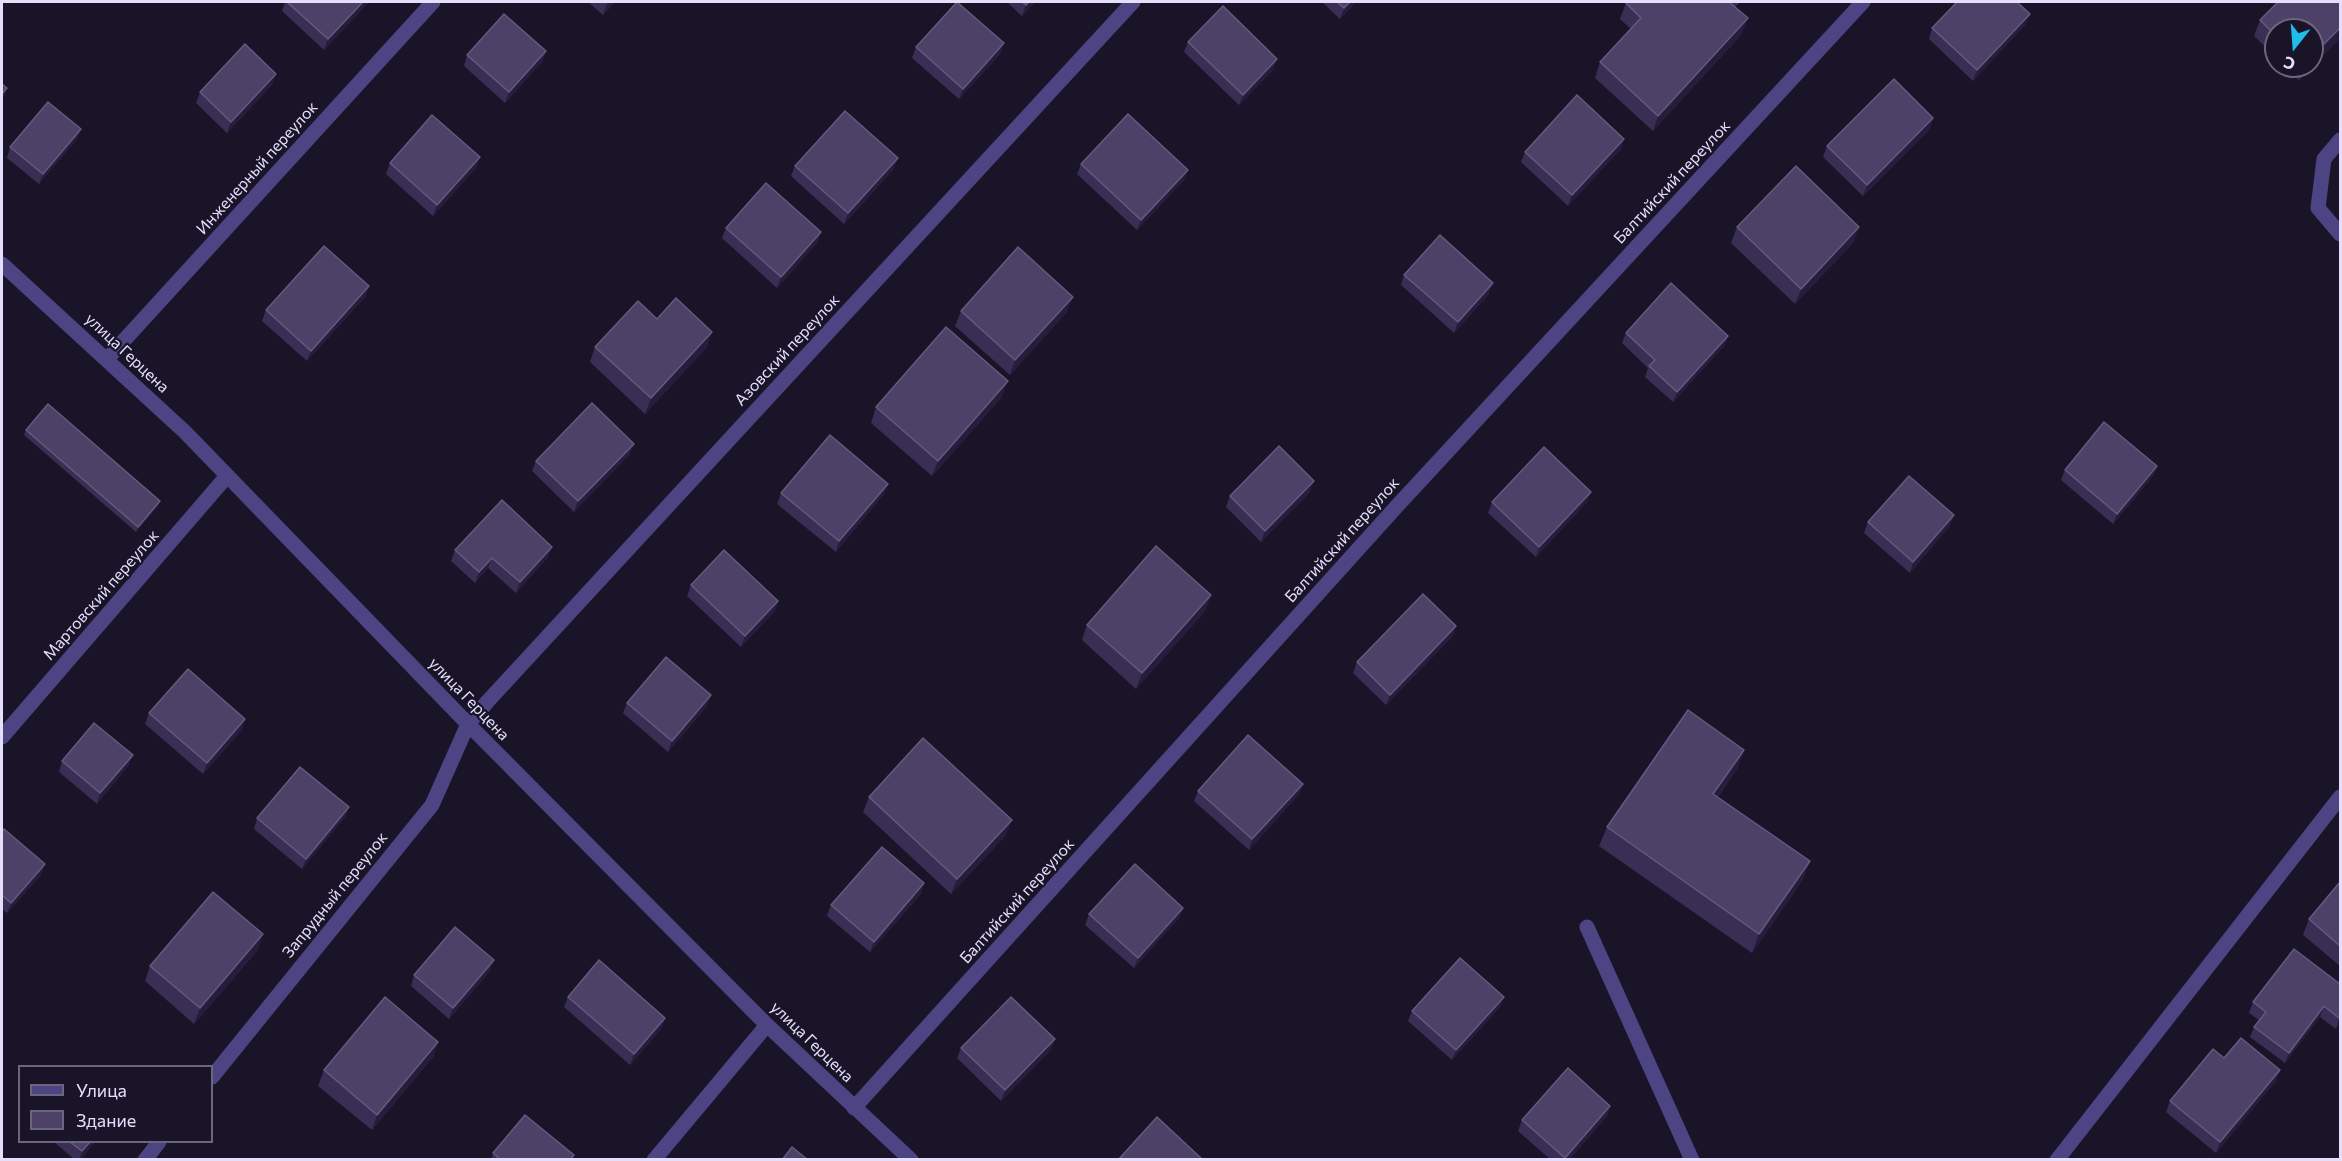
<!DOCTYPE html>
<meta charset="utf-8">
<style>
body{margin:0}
#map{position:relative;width:2342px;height:1161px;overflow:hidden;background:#1a1429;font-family:Commissioner,sans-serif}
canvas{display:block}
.frame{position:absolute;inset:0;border:3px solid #e5dffc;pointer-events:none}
.legend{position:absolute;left:18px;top:1065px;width:195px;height:78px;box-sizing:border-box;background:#1a1429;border:2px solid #6b657d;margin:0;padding:8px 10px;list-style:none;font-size:18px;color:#e5dffc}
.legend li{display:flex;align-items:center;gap:12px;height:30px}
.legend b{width:30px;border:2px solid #6b657d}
.north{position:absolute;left:2264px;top:18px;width:60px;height:60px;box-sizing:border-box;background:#1a1429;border:2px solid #6b657d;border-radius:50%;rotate:197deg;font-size:16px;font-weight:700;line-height:24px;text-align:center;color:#e5dffc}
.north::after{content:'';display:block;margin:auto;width:21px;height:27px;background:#1fbde8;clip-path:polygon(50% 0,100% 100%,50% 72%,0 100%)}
</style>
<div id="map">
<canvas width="2342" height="1161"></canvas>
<div class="frame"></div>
<ul class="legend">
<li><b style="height:8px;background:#4d4483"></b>Улица</li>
<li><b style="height:16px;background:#4d4167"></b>Здание</li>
</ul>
<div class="north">С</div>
</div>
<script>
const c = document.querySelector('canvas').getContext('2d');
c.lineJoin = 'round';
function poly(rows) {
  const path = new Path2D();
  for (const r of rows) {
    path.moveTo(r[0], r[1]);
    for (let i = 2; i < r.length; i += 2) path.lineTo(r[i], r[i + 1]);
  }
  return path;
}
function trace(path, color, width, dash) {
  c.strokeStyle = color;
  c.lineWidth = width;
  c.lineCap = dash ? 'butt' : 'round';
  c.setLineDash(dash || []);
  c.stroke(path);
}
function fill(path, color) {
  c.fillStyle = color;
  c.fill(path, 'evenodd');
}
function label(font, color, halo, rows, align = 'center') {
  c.font = font + ' Commissioner,sans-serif';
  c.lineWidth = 4.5;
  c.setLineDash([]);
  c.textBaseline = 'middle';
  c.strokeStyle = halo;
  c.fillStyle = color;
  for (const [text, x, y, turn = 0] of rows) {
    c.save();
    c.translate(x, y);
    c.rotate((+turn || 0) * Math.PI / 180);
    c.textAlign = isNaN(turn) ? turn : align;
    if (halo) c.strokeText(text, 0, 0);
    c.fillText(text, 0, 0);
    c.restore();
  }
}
trace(poly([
 [2340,140,2324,159,2318,208,2340,234],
 [1587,927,1692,1160],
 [2057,1160,2340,797]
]), '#4d4483', 15);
trace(poly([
 [2,264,185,432,468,724,767,1025,911,1160],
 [107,359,433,2],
 [2,737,227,476],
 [212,1077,432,805,468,724,488,701,1133,2],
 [854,1108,1397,506,1863,2],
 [145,1160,159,1142],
 [654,1160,767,1025]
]), '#4d4483', 15);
fill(poly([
 [285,2,369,2,324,50,282,11],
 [588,2,615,2,603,15],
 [1007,2,1035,2,1022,16],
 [1322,2,1356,2,1340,19],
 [1627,2,1740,2,1735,7,1742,34,1653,131,1595,78,1600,62,1631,29,1620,19,1626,3],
 [2278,2,2340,2,2340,38,2299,80,2285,66,2312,66,2312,30,2276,30,2276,57,2254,36,2260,20],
 [2026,24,1973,81,1929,39,1932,28],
 [1188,42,1273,70,1239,105,1184,52],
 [1004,43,1000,54,959,99,912,58,916,47],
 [546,51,542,62,505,103,464,66,467,55],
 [276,74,272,85,227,133,196,103,200,92],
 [1933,118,1930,129,1863,196,1823,157,1827,146],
 [77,139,39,184,7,158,10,147],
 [1621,149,1568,206,1521,162,1525,152],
 [480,157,476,168,433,216,386,174,390,163],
 [1081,164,1188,170,1184,180,1137,230,1077,174],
 [795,166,894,169,844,224,791,176],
 [1737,227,1854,242,1795,304,1731,243],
 [726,228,821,232,817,243,777,288,722,238],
 [1404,275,1489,294,1454,333,1401,285],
 [366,296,307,361,262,321,266,310],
 [961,311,1067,312,1010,375,955,326],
 [657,319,707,347,645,414,590,362,595,347],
 [1626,333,1728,336,1724,346,1673,402,1645,377,1648,368,1622,343],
 [1002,397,932,476,871,423,876,407],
 [26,430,158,506,136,532,24,435],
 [630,454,574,512,532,471,536,461],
 [2157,466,2153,476,2113,524,2061,480,2065,470],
 [1310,492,1261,542,1226,507,1230,496],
 [781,493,884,494,836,552,777,504],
 [1492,502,1587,502,1536,557,1488,513],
 [1868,522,1950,526,1910,573,1864,533],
 [455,550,548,557,516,593,488,568,475,583,451,561],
 [691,585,778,601,775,611,741,647,687,596],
 [1206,610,1136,689,1082,640,1087,625],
 [1456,626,1452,637,1386,705,1353,673,1357,662],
 [627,703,707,706,668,752,623,713],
 [149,713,242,730,203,774,145,724],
 [1744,750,1737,769,1718,797,1810,861,1802,881,1752,953,1599,846,1607,827],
 [62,761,129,765,97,804,59,772],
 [1303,784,1299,794,1249,850,1194,801,1198,791],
 [869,797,1006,835,951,894,863,812],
 [349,807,345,817,302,869,254,829,257,818],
 [2,832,41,875,7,913,2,909],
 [2340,882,2340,966,2303,935,2309,919],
 [924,883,921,894,870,952,827,916,831,905],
 [1183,908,1179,918,1134,968,1085,925,1089,914],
 [258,950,194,1024,145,981,150,966],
 [490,971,449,1019,411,986,414,975],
 [2340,984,2340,1022,2336,1029,2320,1017,2285,1063,2250,1037,2254,1027,2259,1020,2249,1013,2253,1002],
 [568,997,665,1018,661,1029,630,1065,564,1007],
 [1500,1007,1452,1060,1408,1021,1412,1011],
 [438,1042,433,1057,372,1130,318,1086,324,1070],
 [961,1048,1051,1050,1001,1101,957,1058],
 [2224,1058,2276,1081,2216,1153,2166,1112,2170,1101],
 [1610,1106,1607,1116,1569,1160,1551,1160,1518,1131,1522,1120],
 [54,1142,95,1142,80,1160,75,1160],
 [493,1153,574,1155,572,1160,491,1160]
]), '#3b2e55');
fill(poly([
 [363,2,369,2,324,50,328,39],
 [610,2,615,2,603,15,607,4],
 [1029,2,1035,2,1022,16,1026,5],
 [1350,2,1356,2,1340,19,1344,8],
 [2030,14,2026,24,1973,81,1977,70],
 [1748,18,1742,34,1653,131,1658,116],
 [2340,28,2340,38,2299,80,2303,66,2312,66,2312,56],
 [1004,43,1000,54,959,99,963,89],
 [546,51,542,62,505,103,509,92],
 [1277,59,1273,70,1239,105,1243,95],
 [276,74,272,85,227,133,231,122],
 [7,88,3,99,2,100,2,94],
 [1933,118,1930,129,1863,196,1867,185],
 [81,129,77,139,39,184,43,174],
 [1624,139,1621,149,1568,206,1572,195],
 [480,157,476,168,433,216,437,205],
 [898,158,894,169,844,224,848,213],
 [1188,170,1184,180,1137,230,1141,220],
 [1859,227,1854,242,1795,304,1801,289],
 [821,232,817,243,777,288,781,277],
 [1493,283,1489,294,1454,333,1458,322],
 [369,286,366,296,307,361,311,351],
 [1073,297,1067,312,1010,375,1015,360],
 [712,332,707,347,645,414,651,398],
 [1728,336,1724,346,1673,402,1677,392],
 [1008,381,1002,397,932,476,938,461],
 [634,444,630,454,574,512,578,501],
 [2157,466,2153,476,2113,524,2117,514],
 [1314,481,1310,492,1261,542,1265,531],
 [888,484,884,494,836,552,839,541],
 [1591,492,1587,502,1536,557,1539,547],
 [160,501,158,506,136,532,138,527],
 [1954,515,1950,526,1910,573,1913,562],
 [552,547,548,557,516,593,520,582],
 [492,558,488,568,475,583,479,572],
 [1211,595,1206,610,1136,689,1142,673],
 [778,601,775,611,741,647,745,636],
 [1456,626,1452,637,1386,705,1390,695],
 [711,695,707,706,668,752,672,741],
 [245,719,242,730,203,774,207,763],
 [1744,750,1737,769,1706,813,1713,794],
 [133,755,129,765,97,804,100,793],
 [1303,784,1299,794,1249,850,1252,839],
 [349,807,345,817,302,869,306,859],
 [1012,820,1006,835,951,894,957,879],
 [1810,861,1802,881,1752,953,1759,934],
 [45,864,41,875,7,913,11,903],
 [924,883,921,894,870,952,874,942],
 [1183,908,1179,918,1134,968,1138,958],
 [263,934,258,950,194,1024,200,1008],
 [494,960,490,971,449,1019,453,1008],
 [1504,997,1500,1007,1452,1060,1456,1050],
 [2324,1006,2320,1017,2285,1063,2289,1053],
 [2340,1017,2340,1022,2336,1029,2339,1018],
 [665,1018,661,1029,630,1065,634,1054],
 [1055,1039,1051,1050,1001,1101,1005,1090],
 [438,1042,433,1057,372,1130,377,1115],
 [2280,1070,2276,1081,2216,1153,2220,1142],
 [1610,1106,1607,1116,1569,1160,1564,1160,1565,1158],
 [90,1142,95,1142,80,1160,79,1160,82,1151]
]), '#261c3c');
const building = poly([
 [287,2,363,2,328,39,287,2],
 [957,2,1004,43,963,89,916,47,957,2],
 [1022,2,1029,2,1026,5,1022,2],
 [1337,2,1350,2,1344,8,1337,2],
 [1627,2,1729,2,1748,18,1658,116,1600,62,1641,18,1626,3,1627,2],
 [1957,2,2017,2,2030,14,1977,70,1932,28,1957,2],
 [2278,2,2340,2,2340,28,2312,56,2312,30,2276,30,2276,36,2260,20,2278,2],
 [1223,6,1277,59,1243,95,1188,42,1223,6],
 [504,14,546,51,509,92,467,55,504,14],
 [245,44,276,74,231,122,200,92,245,44],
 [1894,79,1933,118,1867,185,1827,146,1894,79],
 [2,84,7,88,2,94,2,84],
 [1577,95,1624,139,1572,195,1525,152,1577,95],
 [48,102,81,129,43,174,10,147,48,102],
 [845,111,898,158,848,213,795,166,845,111],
 [1128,114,1188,170,1141,220,1081,164,1128,114],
 [432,115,480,157,437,205,390,163,432,115],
 [1796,166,1859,227,1801,289,1737,227,1796,166],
 [766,183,821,232,781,277,726,228,766,183],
 [1440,235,1493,283,1458,322,1404,275,1440,235],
 [324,246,369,286,311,351,266,310,324,246],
 [1018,247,1073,297,1015,360,961,311,1018,247],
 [1671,283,1728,336,1677,392,1649,366,1655,360,1626,333,1671,283],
 [676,298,712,332,651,398,595,347,638,301,657,319,676,298],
 [946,327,1008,381,938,461,876,407,946,327],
 [592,403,634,444,578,501,536,461,592,403],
 [48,404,160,501,138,527,26,430,48,404],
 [2104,422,2157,466,2117,514,2065,470,2104,422],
 [830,435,888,484,839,541,781,493,830,435],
 [1279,446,1314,481,1265,531,1230,496,1279,446],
 [1544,447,1591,492,1539,547,1492,502,1544,447],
 [1909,476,1954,515,1913,562,1868,522,1909,476],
 [502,500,552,547,520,582,492,558,479,572,455,550,502,500],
 [1156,546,1211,595,1142,673,1087,625,1156,546],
 [724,550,778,601,745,636,691,585,724,550],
 [1423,594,1456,626,1390,695,1357,662,1423,594],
 [666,657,711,695,672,741,627,703,666,657],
 [188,669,245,719,207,763,149,713,188,669],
 [1688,710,1744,750,1713,794,1810,861,1759,934,1607,827,1688,710],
 [94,723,133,755,100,793,62,761,94,723],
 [1248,735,1303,784,1252,839,1198,791,1248,735],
 [923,738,1012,820,957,879,869,797,923,738],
 [300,767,349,807,306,859,257,818,300,767],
 [4,829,45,864,11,903,2,895,2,832,4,829],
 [882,847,924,883,874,942,831,905,882,847],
 [1135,864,1183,908,1138,958,1089,914,1135,864],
 [2340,882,2340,946,2309,919,2340,882],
 [213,892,263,934,200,1008,150,966,213,892],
 [455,927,494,960,453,1008,414,975,455,927],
 [2294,949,2340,984,2340,1017,2339,1018,2324,1006,2289,1053,2254,1027,2266,1012,2253,1002,2294,949],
 [1460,958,1504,997,1456,1050,1412,1011,1460,958],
 [599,960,665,1018,634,1054,568,997,599,960],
 [385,997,438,1042,377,1115,324,1070,385,997],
 [1011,997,1055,1039,1005,1090,961,1048,1011,997],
 [2241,1038,2280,1070,2220,1142,2170,1101,2213,1049,2224,1058,2241,1038],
 [1568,1068,1610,1106,1565,1158,1522,1120,1568,1068],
 [525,1115,574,1155,570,1160,501,1160,493,1153,525,1115],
 [1157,1117,1203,1160,1118,1160,1157,1117],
 [70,1142,90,1142,82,1151,70,1142],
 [792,1147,808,1160,782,1160,792,1147]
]);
fill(building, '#4d4167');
trace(building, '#655a7e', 1.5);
label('16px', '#e5dffc', '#1a1429', [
 ["Инженерный переулок",257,168,-48],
 ["Балтийский переулок",1672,182,-47],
 ["Азовский переулок",787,350,-47],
 ["улица Герцена",127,353,43],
 ["Балтийский переулок",1342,540,-48],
 ["Мартовский переулок",101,595,-49],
 ["улица Герцена",469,699,46],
 ["Запрудный переулок",335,895,-51],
 ["Балтийский переулок",1017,901,-48],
 ["улица Герцена",812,1042,44]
]);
</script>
